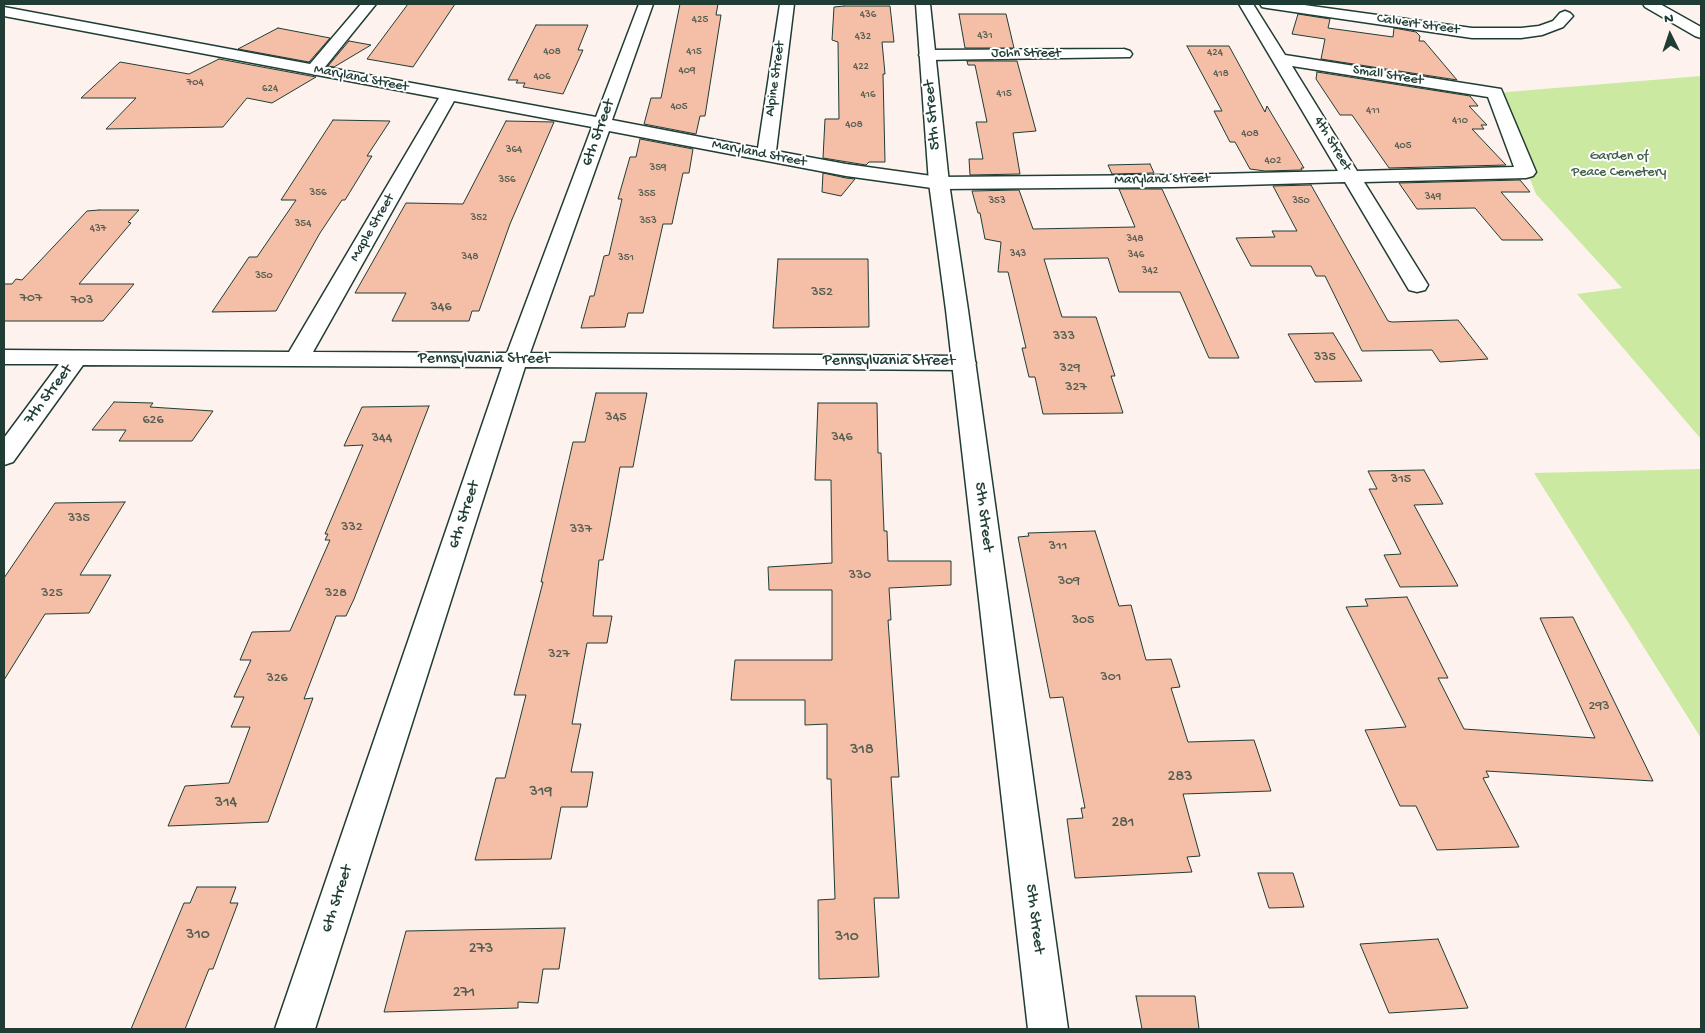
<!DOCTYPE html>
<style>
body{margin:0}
#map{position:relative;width:1705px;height:1033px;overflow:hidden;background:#fdf2ed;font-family:"Gochi Hand",sans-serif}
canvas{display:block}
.frame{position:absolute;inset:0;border:5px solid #1f3d34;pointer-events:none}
.north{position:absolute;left:1645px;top:10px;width:50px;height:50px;-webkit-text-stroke:4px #fff;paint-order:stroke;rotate:356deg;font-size:14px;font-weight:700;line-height:20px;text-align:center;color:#1f3d34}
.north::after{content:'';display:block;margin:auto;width:18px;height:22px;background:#1f3d34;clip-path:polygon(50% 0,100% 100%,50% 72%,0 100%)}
</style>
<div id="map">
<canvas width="1705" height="1033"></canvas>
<div class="frame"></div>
<div class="north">N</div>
</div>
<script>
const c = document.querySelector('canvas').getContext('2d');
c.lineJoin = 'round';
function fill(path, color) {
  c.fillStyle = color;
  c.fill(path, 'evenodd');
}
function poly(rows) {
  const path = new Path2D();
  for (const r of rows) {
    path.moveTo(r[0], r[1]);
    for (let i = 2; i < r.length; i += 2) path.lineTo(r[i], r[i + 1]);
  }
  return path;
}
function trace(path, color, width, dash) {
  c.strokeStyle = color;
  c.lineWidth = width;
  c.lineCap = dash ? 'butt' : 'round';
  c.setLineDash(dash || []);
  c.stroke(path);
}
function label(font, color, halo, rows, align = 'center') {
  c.font = font + ' "Gochi Hand",sans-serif';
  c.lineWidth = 4;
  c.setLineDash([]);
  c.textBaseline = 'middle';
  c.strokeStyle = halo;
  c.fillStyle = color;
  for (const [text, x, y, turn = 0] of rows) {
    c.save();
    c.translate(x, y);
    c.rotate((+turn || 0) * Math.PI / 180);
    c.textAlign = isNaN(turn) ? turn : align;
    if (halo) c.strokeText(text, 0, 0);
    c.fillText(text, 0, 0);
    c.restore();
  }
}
fill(poly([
 [1701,76,1701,439,1577,294,1622,288,1536,194,1495,93],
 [1701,469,1701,738,1534,473]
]), '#cbe9a1');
const building = poly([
 [408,4,455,4,413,67,367,59,408,4],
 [680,4,718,4,716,15,721,15,705,116,700,116,696,134,644,124,651,98,661,98,680,4],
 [844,6,890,6,894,42,882,42,885,74,883,74,885,162,869,162,866,165,823,158,825,119,839,119,838,42,832,40,834,7,844,6],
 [959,14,1006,14,1014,48,965,48,959,14],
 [1298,14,1330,19,1328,28,1393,37,1394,28,1416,32,1420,36,1419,41,1424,41,1457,80,1321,59,1325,39,1292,34,1298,14],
 [536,25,588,25,578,50,583,50,563,94,523,87,525,83,516,83,518,80,508,80,536,25],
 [278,28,330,38,309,62,238,49,278,28],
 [349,41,371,45,334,67,328,66,349,41],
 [1187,46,1229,46,1265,112,1267,106,1304,168,1301,168,1302,170,1265,171,1250,169,1235,142,1230,142,1214,111,1222,111,1187,46],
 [219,59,316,77,272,103,247,98,223,127,106,129,136,98,81,98,120,62,189,74,219,59],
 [967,61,1017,61,1036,131,1013,133,1020,174,970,175,969,159,983,159,976,122,987,122,975,65,968,65,967,61],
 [1317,72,1470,96,1478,106,1469,106,1487,125,1481,125,1484,129,1472,129,1506,165,1389,168,1352,115,1340,115,1316,79,1317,72],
 [333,120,390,121,367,156,372,156,345,200,342,200,320,233,276,311,212,312,249,257,257,257,296,200,281,200,333,120],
 [506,121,554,122,510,224,479,311,472,311,469,321,392,321,406,293,355,293,406,203,463,204,506,121],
 [640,139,693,149,689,173,683,173,672,224,663,224,643,313,628,313,625,327,581,328,590,296,594,296,604,256,609,255,622,199,618,199,630,157,636,157,640,139],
 [1150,164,1154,173,1112,174,1108,165,1150,164],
 [823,173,846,178,855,179,841,196,822,192,823,173],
 [1520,180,1530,192,1501,192,1543,240,1502,240,1475,208,1417,209,1399,183,1520,180],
 [1311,185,1388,321,1392,322,1458,320,1488,359,1440,362,1432,350,1362,351,1325,276,1316,276,1311,266,1251,266,1236,238,1275,237,1272,231,1297,231,1273,186,1311,185],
 [1119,189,1162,189,1239,358,1209,358,1180,292,1119,292,1108,258,1044,259,1062,317,1096,317,1115,376,1111,376,1123,413,1043,414,1035,377,1029,377,1022,348,1026,348,1008,272,998,272,1001,242,985,239,980,213,978,213,972,191,1019,190,1033,229,1135,227,1119,189],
 [99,210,139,210,128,222,131,223,79,284,134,284,103,321,4,321,4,284,12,284,16,279,22,280,87,211,99,210],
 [778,259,868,259,869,327,773,328,778,259],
 [1333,333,1362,381,1315,382,1288,334,1333,333],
 [596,393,647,393,633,467,620,467,603,560,599,560,593,616,612,616,607,643,587,643,572,724,581,724,571,772,593,772,587,807,561,807,551,859,475,860,496,778,505,778,526,695,514,695,543,582,541,582,573,442,585,442,596,393],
 [114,402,153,403,150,407,213,411,192,441,119,441,126,430,92,430,114,402],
 [818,403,877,403,878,453,881,453,884,531,887,531,888,561,951,561,951,585,889,588,891,620,888,620,899,777,891,777,899,898,874,898,879,977,819,979,818,900,835,899,831,779,827,779,827,724,805,725,805,700,731,700,735,660,832,660,832,590,769,590,768,567,832,563,831,480,815,480,818,403],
 [429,406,354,599,346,616,336,616,304,699,313,698,268,822,168,826,185,786,229,783,250,727,231,727,244,697,234,697,251,660,240,660,252,632,290,631,330,540,325,540,328,534,325,534,363,445,344,446,362,407,429,406],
 [1424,470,1443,504,1414,505,1458,586,1400,587,1384,555,1401,554,1369,489,1377,489,1368,471,1424,470],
 [125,502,80,575,111,575,89,613,45,614,4,680,4,578,55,503,125,502],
 [1095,531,1119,606,1131,605,1146,660,1171,659,1180,687,1171,688,1188,742,1254,740,1271,791,1183,794,1200,856,1187,857,1192,872,1075,878,1067,819,1083,818,1081,808,1085,808,1063,697,1050,698,1018,537,1029,536,1028,533,1095,531],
 [1407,597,1448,678,1438,678,1464,729,1595,738,1540,618,1573,617,1653,781,1486,771,1489,777,1483,778,1519,847,1437,850,1416,806,1400,806,1365,730,1406,727,1346,607,1368,606,1365,599,1407,597],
 [1258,873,1293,873,1304,907,1269,908,1258,873],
 [197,887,236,887,230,903,238,903,213,969,209,969,185,1029,131,1029,184,903,190,903,197,887],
 [565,928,559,969,543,969,538,1003,518,1002,518,1008,384,1012,406,931,565,928],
 [1438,939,1468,1008,1389,1013,1360,944,1438,939],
 [1136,996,1195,996,1199,1029,1142,1029,1136,996]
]);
fill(building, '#f5bfa7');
trace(building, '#1f3d34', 1);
const street = poly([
 [361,4,376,4,325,67,596,117,639,4,653,4,612,120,758,148,780,4,794,4,776,151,846,164,939,177,1173,175,1338,171,1239,4,1253,4,1285,55,1501,89,1536,172,1533,176,1526,178,1364,182,1428,285,1425,290,1417,292,1409,290,1406,285,1345,182,1173,187,939,189,846,176,609,131,530,353,964,356,972,358,976,363,972,368,964,370,525,367,315,1029,275,1029,502,367,83,365,13,462,4,465,4,438,59,364,4,364,4,350,289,352,439,98,4,16,4,7,310,64,361,4],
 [1292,66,1488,97,1514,167,1357,171,1292,66],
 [454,101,592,127,507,353,313,352,454,101],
 [1260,4,1297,4,1472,28,1521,28,1539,26,1553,21,1560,13,1565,11,1570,13,1573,16,1563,27,1542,35,1521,38,1472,38,1267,8,1262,7,1260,4],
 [1124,49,1130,51,1132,54,1130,57,927,60,921,58,919,55,921,52,927,50,1124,49]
]);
const secondary = poly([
 [916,4,930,4,949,183,968,310,1068,1029,1028,1029,946,310,929,183,916,4],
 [1643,4,1660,4,1701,27,1701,38,1695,36,1645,7,1643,4]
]);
trace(street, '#1f3d34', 3);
trace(secondary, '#1f3d34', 3);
fill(street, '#fff');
fill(secondary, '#fff');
label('11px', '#545e51', null, [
 ["436",868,15],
 ["425",700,20],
 ["431",985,36],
 ["432",863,37],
 ["408",552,52],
 ["415",694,52],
 ["424",1215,53],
 ["422",861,67],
 ["409",687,71],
 ["418",1221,74],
 ["406",542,77],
 ["704",195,83],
 ["624",270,89],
 ["415",1004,94],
 ["416",868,95],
 ["405",679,107],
 ["411",1373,111],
 ["410",1460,121],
 ["408",854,125],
 ["408",1250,134],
 ["405",1403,146],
 ["364",514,150],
 ["402",1273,161],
 ["359",658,168],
 ["356",507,180],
 ["356",318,193],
 ["355",647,194],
 ["349",1433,197],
 ["353",997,201],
 ["350",1301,201],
 ["352",479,218],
 ["353",648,221],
 ["354",303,224],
 ["437",98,229],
 ["348",1135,239],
 ["343",1018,254],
 ["346",1136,255],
 ["348",470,257],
 ["351",626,258],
 ["342",1150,271],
 ["350",264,276]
]);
label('14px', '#1f3d34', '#fff', [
 ["Calvert Street",1418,25,8],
 ["John Street",1026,54],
 ["Small Street",1388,76,9],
 ["Maryland Street",361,79,11],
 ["Alpine Street",776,79,-82],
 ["4th Street",1332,144,59],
 ["Maryland Street",759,154,11],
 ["Maryland Street",1162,180,-1],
 ["Maple Street",373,228,-60]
]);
label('14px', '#415f4a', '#fff', [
 ["Garden of",1619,157],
 ["Peace Cemetery",1619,173]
]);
label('14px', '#545e51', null, [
 ["352",822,293],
 ["707",31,299],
 ["703",82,301],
 ["346",441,308],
 ["333",1064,337],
 ["335",1325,358],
 ["329",1070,369],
 ["327",1076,388],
 ["345",616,418],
 ["626",153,421],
 ["346",842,438],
 ["344",382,439],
 ["315",1401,480],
 ["335",79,519],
 ["332",352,528],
 ["337",581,530],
 ["311",1058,547],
 ["330",860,576],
 ["309",1069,582],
 ["325",52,594],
 ["328",336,594],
 ["305",1083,621],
 ["327",559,655],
 ["301",1111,678],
 ["326",277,679],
 ["293",1599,707]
]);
label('16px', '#1f3d34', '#fff', [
 ["5th Street",933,115,-95],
 ["6th Street",599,133,-70],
 ["Pennsylvania Street",484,360],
 ["Pennsylvania Street",889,362],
 ["7th Street",49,395,-53],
 ["6th Street",465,515,-72],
 ["5th Street",983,517,83],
 ["6th Street",338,899,-72],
 ["5th Street",1034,919,83]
]);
label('16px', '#545e51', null, [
 ["318",862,751],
 ["283",1180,778],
 ["319",541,793],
 ["314",226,804],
 ["281",1123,824],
 ["310",198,936],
 ["310",847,938],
 ["273",481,950],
 ["271",464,994]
]);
</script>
